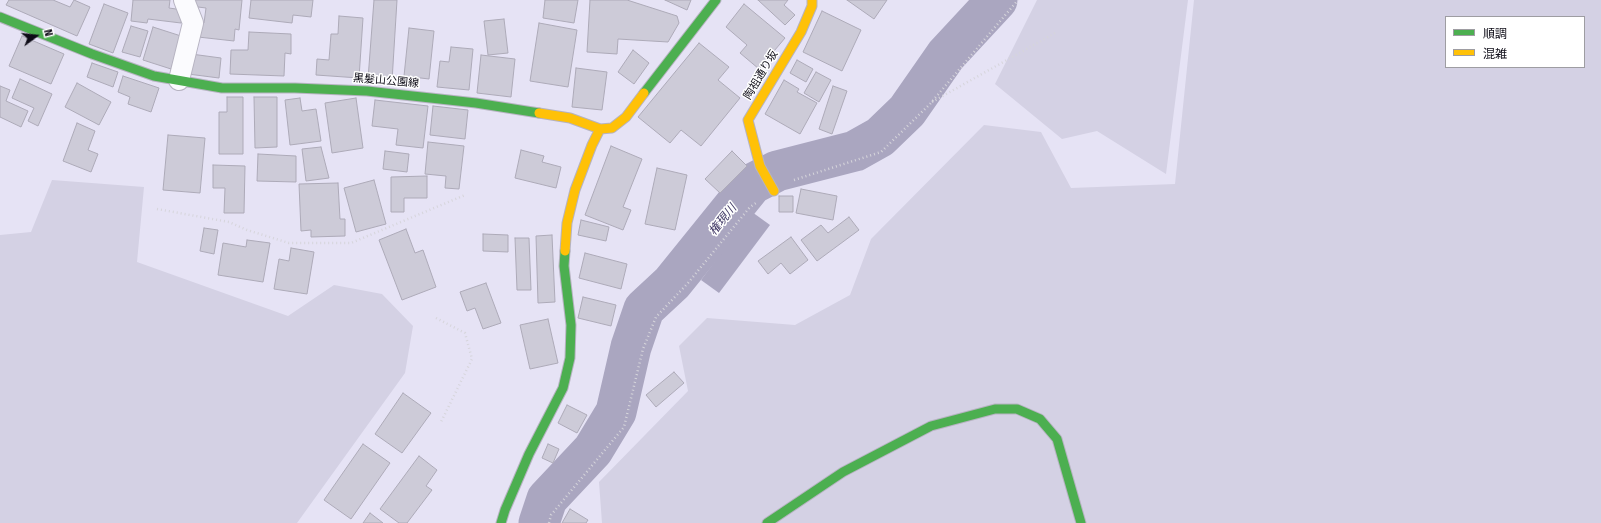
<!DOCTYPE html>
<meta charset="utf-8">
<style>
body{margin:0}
#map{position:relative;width:1601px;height:523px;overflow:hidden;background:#e6e3f5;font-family:"Fira Sans Condensed","Noto Sans JP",sans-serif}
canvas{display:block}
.legend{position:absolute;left:1445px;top:16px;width:140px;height:52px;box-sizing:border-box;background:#fff;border:1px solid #9e9da2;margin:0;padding:5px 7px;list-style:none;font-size:12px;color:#0d0b16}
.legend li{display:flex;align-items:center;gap:8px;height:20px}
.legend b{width:20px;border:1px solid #9e9da2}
.north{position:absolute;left:16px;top:16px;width:40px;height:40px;-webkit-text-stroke:3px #fff;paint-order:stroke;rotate:75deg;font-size:11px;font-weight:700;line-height:16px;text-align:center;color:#0d0b16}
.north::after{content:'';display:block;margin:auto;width:14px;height:18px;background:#0d0b16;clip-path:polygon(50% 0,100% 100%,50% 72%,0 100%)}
</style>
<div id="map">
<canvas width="1601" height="523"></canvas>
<ul class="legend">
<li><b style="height:5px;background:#4caf50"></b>順調</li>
<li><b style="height:5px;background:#ffc107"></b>混雑</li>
</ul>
<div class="north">N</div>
</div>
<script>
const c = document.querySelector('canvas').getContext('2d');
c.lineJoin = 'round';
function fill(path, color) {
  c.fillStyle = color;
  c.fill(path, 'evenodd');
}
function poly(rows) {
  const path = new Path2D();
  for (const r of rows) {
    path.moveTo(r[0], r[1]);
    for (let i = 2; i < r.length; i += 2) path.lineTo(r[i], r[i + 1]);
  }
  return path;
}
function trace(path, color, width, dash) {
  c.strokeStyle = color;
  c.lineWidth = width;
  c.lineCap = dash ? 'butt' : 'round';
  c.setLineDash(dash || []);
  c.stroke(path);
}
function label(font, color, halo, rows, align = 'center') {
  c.font = font + ' "Fira Sans Condensed","Noto Sans JP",sans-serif';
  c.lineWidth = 3;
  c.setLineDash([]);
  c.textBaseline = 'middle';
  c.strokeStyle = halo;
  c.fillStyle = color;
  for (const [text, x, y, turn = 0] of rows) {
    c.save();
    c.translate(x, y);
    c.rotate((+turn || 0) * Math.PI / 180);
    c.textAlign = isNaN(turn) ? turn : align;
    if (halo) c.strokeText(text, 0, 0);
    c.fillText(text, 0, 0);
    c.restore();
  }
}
fill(poly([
 [1037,0,1188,0,1166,174,1097,131,1062,139,995,84],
 [1194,0,1601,0,1601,523,602,523,599,482,688,391,679,346,707,318,795,325,850,295,871,239,984,125,1041,132,1071,188,1175,184],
 [1446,17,1584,17,1584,67,1446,67],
 [52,180,144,187,137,262,288,316,334,285,382,294,413,326,405,373,297,523,0,523,0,235,31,232]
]), '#d4d1e4');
fill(poly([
 [752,212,770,225,719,293,701,280]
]), '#aaa6c0');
trace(poly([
 [539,523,547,499,593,450,616,412,631,347,644,309,672,283,752,184,777,171,855,151,880,137,907,111,946,55,997,0]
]), '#aaa6c0', 41);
const building = poly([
 [9,0,53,0,70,7,74,0,90,7,77,36,6,5,9,0],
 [133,0,170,0,169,8,183,10,181,23,148,19,147,23,131,21,133,0],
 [191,0,242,0,239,30,235,29,234,41,198,37,200,22,204,23,206,8,190,6,191,0],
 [251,0,313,0,311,17,293,15,292,23,249,18,251,0],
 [374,0,397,0,392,81,368,79,374,0],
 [545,0,578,0,574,23,543,18,545,0],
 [590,0,627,0,677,16,679,23,668,42,618,39,617,54,587,52,590,0],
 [665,0,691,0,687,10,665,0],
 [758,0,788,0,784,5,795,15,785,25,758,0],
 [847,0,887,0,874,19,847,0],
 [104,4,128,13,113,53,89,44,104,4],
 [744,4,785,38,759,69,740,53,747,45,726,27,744,4],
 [822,11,861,30,842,71,803,52,822,11],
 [339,16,363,18,359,78,316,75,317,59,329,60,331,34,338,34,339,16],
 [504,19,508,53,488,55,484,21,504,19],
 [539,23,577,30,568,87,530,81,539,23],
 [131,26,148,31,140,57,122,52,131,26],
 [153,27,181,36,171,69,143,60,153,27],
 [409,28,434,31,429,79,404,76,409,28],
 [249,32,291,34,291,54,285,53,284,76,230,74,231,50,248,50,249,32],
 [22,36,64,54,51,84,9,66,22,36],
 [699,43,729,67,718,80,740,98,701,146,681,130,670,143,638,117,699,43],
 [451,47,473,49,469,90,437,87,440,61,449,62,451,47],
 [633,50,649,63,634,84,618,72,633,50],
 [191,54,221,58,219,78,188,74,191,54],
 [481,55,515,59,511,97,477,93,481,55],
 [797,60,813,69,806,82,790,73,797,60],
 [92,63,118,72,113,87,87,77,92,63],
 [576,68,607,72,602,110,572,107,576,68],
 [816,72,831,80,819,102,804,93,816,72],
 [123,76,159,88,151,112,128,104,130,97,118,92,123,76],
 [20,79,52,94,38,126,28,121,34,108,12,98,20,79],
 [784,80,799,89,797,92,817,103,800,134,765,114,784,80],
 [77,83,111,102,99,125,65,107,77,83],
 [0,86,10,90,6,101,28,111,21,127,0,117,0,86],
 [833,86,847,91,832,134,819,129,833,86],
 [227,97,243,97,243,154,219,154,219,112,227,112,227,97],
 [254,97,277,97,277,147,255,148,254,97],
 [300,98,302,111,316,109,321,141,290,145,285,100,300,98],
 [356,98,363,148,332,153,325,103,356,98],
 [375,100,428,106,423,148,396,145,398,129,372,126,375,100],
 [433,106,468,110,465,139,430,135,433,106],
 [77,123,95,131,88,150,98,154,91,172,63,161,77,123],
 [168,135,205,138,200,193,163,190,168,135],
 [428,142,464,146,459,189,445,188,446,176,425,174,428,142],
 [611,146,642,159,623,207,631,210,623,230,585,215,611,146],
 [321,147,329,178,306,181,302,149,321,147],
 [521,150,544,156,542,162,561,167,556,188,515,178,521,150],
 [385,151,409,154,407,172,383,169,385,151],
 [732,151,747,166,720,193,705,179,732,151],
 [258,154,296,156,296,182,257,181,258,154],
 [213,165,245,166,244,213,224,213,225,188,213,188,213,165],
 [657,168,687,175,675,230,645,224,657,168],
 [427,176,427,198,404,198,404,212,391,212,391,177,427,176],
 [374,180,386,224,356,232,344,188,374,180],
 [338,183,340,219,345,219,345,236,311,237,311,230,301,231,299,184,338,183],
 [801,189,837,196,833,220,796,213,801,189],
 [779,196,793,196,793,212,779,212,779,196],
 [849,217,859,230,817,261,801,240,821,225,828,233,849,217],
 [581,220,609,227,606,241,578,235,581,220],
 [204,228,218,230,214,254,200,251,204,228],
 [406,229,415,253,423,250,436,287,402,300,379,240,406,229],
 [483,234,508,235,508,252,483,251,483,234],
 [552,235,555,302,538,303,536,236,552,235],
 [791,237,808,260,790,274,781,263,768,274,758,261,791,237],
 [515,238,529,238,531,290,517,290,515,238],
 [247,240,270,243,263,282,218,275,223,243,246,247,247,240],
 [291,248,314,252,307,294,274,289,279,259,289,261,291,248],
 [585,253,627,264,621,289,579,278,585,253],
 [486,283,501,323,483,329,475,308,467,311,460,292,486,283],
 [583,297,616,305,611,326,578,318,583,297],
 [548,319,558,363,530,369,520,325,548,319],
 [674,372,684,383,656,407,646,395,674,372],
 [403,393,431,413,402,453,375,434,403,393],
 [567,405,587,415,577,433,558,423,567,405],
 [363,444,390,463,351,519,324,500,363,444],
 [548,444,559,449,553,463,542,458,548,444],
 [419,456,437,470,426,486,432,490,407,523,399,523,380,509,419,456],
 [570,509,588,520,586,523,562,523,570,509],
 [370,513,383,523,363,523,370,513]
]);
fill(building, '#cdcbd8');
trace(building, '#adaab8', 1);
const street = poly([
 [179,80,193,23,184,0]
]);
const fast = poly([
 [0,17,92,54,154,76,222,88,295,88,367,91,476,103,539,113],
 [644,93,716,0],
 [501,523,505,510,529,454,563,388,570,358,571,325,564,266,565,251],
 [767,523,843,472,931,426,995,409,1017,409,1040,419,1057,439,1081,523]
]);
const slow = poly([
 [539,113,570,118,600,129,612,128,626,117,644,93],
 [774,191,760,166,748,120,801,32,812,6,812,0],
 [565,251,567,223,575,190,592,145,600,129]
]);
trace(street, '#b6b3c1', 22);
trace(fast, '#b6b3c1', 11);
trace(slow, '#b6b3c1', 11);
trace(poly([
 [932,102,1055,33],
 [794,180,881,152,930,104,1018,0],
 [157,209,229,222,247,230,289,243,351,243,465,195],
 [436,318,465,333,472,359,441,422],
 [549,523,551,515,624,427,643,349,656,317,688,283,750,207,756,203]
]), '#d6d5db', 2.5, [1, 3]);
trace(street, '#fbfbfe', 20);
trace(fast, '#4caf50', 9);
trace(slow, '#ffc107', 9);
label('11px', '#0d0b16', '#fff', [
 ["陶祖通り坂",761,75,-59],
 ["黒髪山公園線",386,81,5]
]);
label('italic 12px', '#443c68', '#fff', [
 ["権現川",723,220,-51]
]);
</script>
